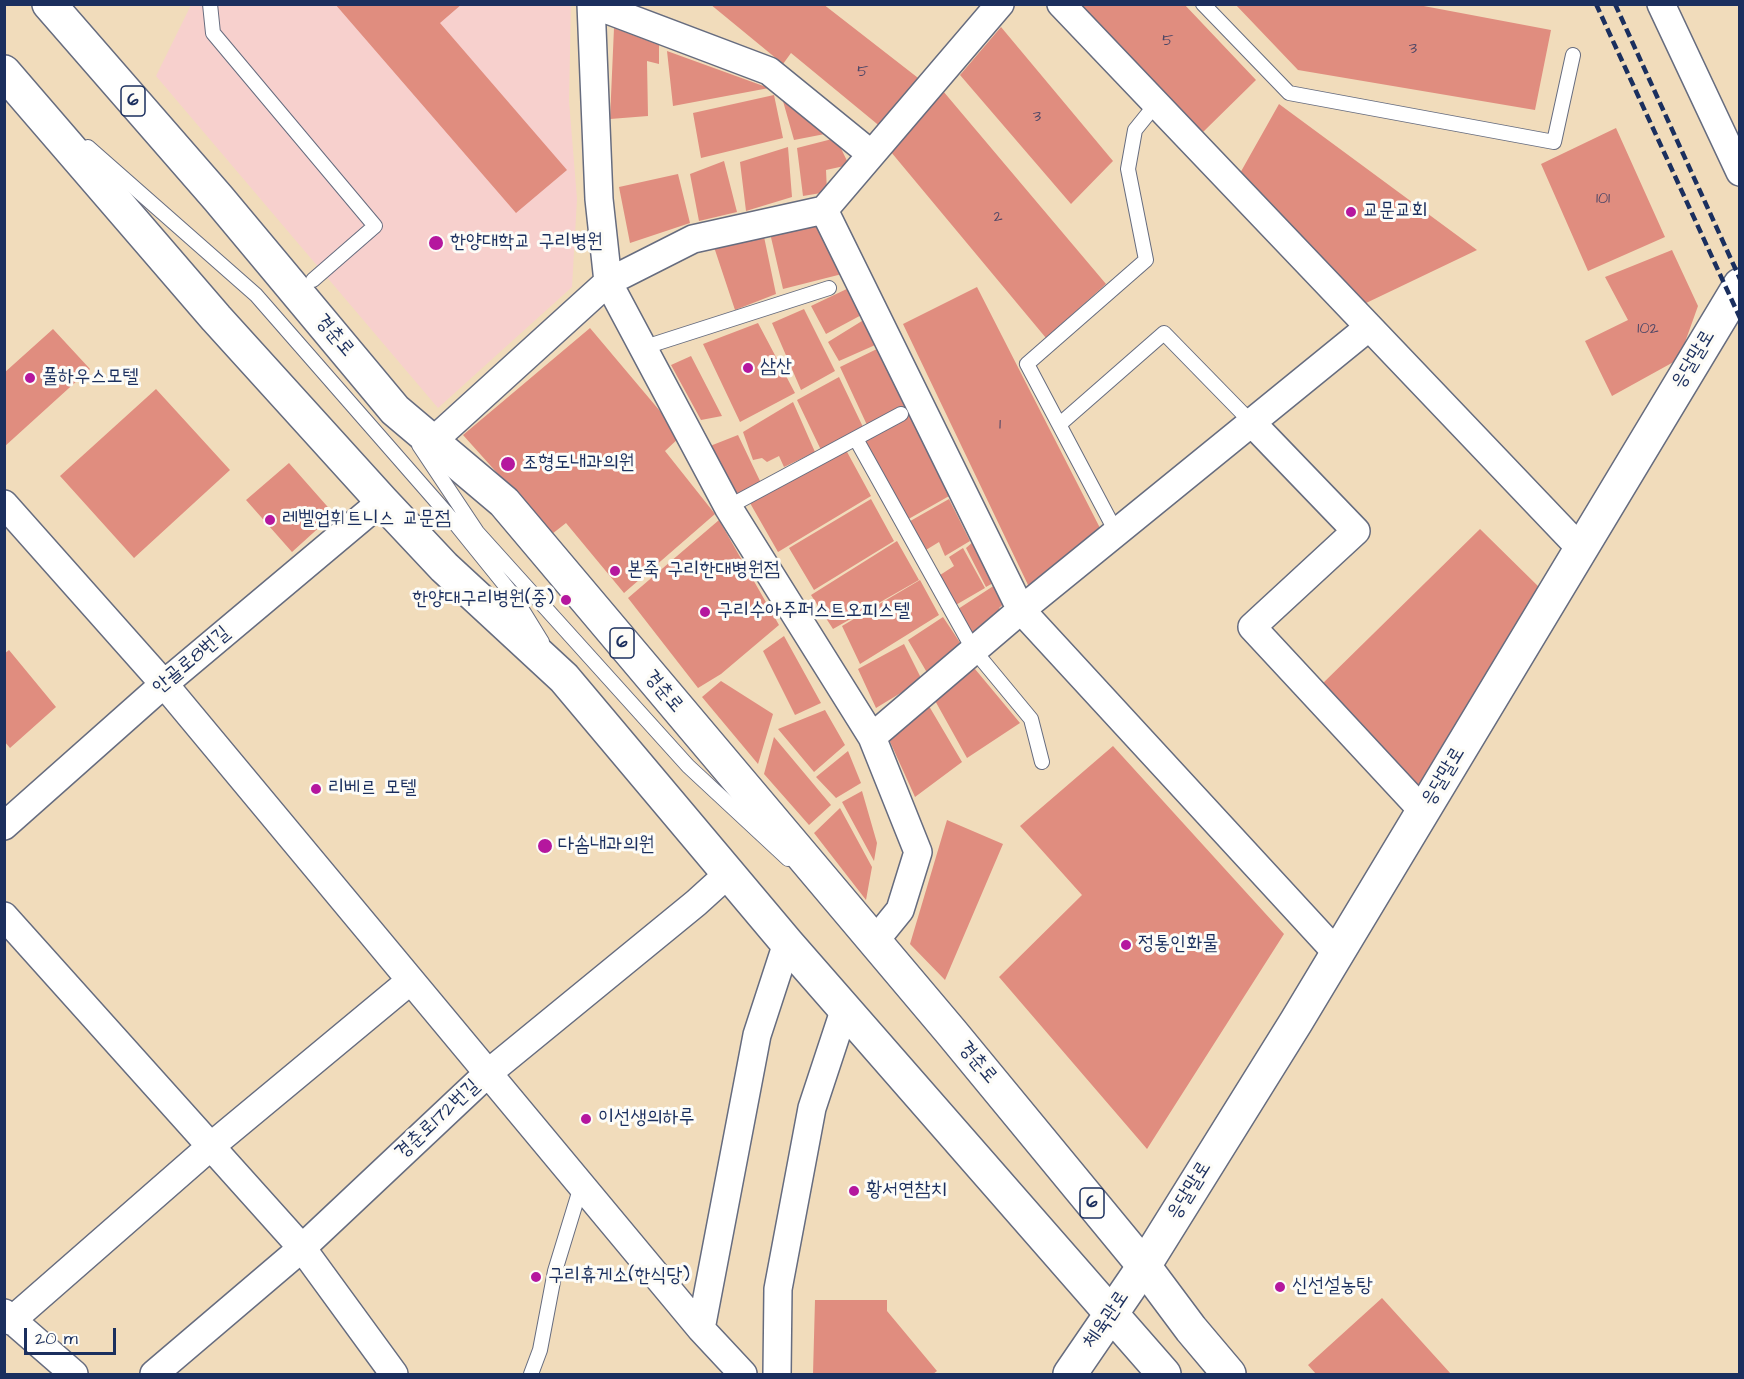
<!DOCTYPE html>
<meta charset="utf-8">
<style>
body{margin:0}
#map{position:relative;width:1744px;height:1379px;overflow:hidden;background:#f1dcbb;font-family:"Architects Daughter",sans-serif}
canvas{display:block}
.frame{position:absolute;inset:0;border:6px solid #1b2f5e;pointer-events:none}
.scale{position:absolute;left:24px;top:1328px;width:92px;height:27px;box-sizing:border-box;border:3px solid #1b2f5e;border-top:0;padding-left:8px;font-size:18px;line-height:21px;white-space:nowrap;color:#1b2f5e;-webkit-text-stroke:4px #fdfcf7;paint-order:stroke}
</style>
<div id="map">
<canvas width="1744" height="1379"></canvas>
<div class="frame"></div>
<div class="scale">20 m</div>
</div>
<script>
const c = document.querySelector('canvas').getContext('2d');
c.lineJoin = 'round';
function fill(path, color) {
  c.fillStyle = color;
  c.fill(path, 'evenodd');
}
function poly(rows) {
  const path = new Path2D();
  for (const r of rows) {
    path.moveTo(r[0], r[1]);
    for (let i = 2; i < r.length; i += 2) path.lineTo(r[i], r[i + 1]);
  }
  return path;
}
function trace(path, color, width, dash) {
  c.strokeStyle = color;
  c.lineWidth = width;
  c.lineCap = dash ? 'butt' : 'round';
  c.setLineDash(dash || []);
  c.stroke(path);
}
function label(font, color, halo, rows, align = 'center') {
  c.font = font + ' "Architects Daughter","Poor Story",sans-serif';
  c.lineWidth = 6;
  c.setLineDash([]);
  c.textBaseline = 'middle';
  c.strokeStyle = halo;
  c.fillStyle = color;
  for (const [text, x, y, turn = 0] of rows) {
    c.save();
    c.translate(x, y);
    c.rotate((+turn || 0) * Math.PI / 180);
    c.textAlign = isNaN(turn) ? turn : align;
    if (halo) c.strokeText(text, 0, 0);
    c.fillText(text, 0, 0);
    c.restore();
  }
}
fill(poly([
 [191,5,571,5,569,101,577,199,572,287,438,408,156,76]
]), '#f7d0cd');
fill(poly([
 [335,4,462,4,440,23,567,170,516,213],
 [710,4,823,4,922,81,882,128,791,53,783,64],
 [1079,4,1184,4,1256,80,1202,133],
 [1235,4,1413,4,1551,30,1535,110,1298,70],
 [1001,27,1113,161,1071,204,960,75],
 [614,28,659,45,659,64,647,61,648,116,610,119],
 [667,51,769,88,673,106],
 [943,91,1106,284,1046,338,891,152],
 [781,94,830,133,794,140],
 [774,95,783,138,701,158,693,113],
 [1279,104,1477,250,1364,304,1239,175],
 [1616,128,1665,237,1588,271,1541,164],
 [836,138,849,165,826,170,827,192,803,196,797,148],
 [788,147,792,197,746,211,740,162],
 [724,161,737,212,699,221,690,174],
 [678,174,690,223,630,243,619,187],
 [812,224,831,237,846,273,783,289,770,233],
 [763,232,776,294,735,310,713,244],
 [1672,250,1698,306,1679,359,1612,396,1585,341,1628,320,1605,277],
 [853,286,867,312,826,334,811,306],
 [977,287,1100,528,1029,587,903,324],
 [804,309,835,371,801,390,772,323],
 [870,316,882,342,839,361,828,342],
 [758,323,795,393,740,422,703,344],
 [590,328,681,436,665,451,715,514,624,593,566,523,552,534,463,435],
 [53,329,90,369,4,447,4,373],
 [883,346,911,404,867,425,840,367],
 [691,356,722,416,701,420,671,365],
 [839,377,863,427,821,450,797,400],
 [156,389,230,470,134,558,60,476],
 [793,402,815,452,784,467,779,456,767,462,762,458,753,460,743,432],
 [917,409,958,491,905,521,860,440],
 [738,435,761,483,730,498,705,448],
 [846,450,871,496,778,552,750,503],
 [289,463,334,514,292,552,246,500],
 [871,499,894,541,814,590,789,548],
 [949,499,970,541,945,556,939,542,921,553,905,524],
 [719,520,779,625,721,674,698,688,628,598],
 [1480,529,1542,590,1420,795,1319,687],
 [897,541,919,580,833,629,811,595],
 [974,541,1000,579,986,587,966,548],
 [963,548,985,588,954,606,937,577,954,566,949,557],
 [920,580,939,615,860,664,842,626],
 [998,583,1008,600,999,608,1004,617,974,639,958,609],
 [943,617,965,650,929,676,908,640],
 [784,636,821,703,795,715,763,651],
 [904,644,922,680,876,708,858,669],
 [9,650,56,707,10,748,4,741,4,654],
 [970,663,1020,723,967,758,933,697],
 [721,681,773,714,758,764,702,697],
 [926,701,962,762,915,797,887,735],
 [825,710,845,745,814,772,778,729],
 [774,737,831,805,809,825,764,774],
 [1113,746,1284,934,1147,1149,999,977,1082,895,1020,826],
 [848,751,861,783,836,798,816,777],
 [862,791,877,843,874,861,842,802],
 [840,808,872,867,866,900,814,833],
 [947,820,1003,844,945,980,910,944],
 [1382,1298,1451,1374,1316,1374,1308,1365],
 [815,1300,887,1300,887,1311,937,1371,933,1374,813,1374]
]), '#e08d7f');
const lane = poly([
 [210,4,213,33,375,226,313,280],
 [1203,4,1289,93,1554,142,1573,55],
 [88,147,256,295,450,517,513,595,542,642],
 [642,348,829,288],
 [1060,424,1164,333,1252,423],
 [856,439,973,649,1031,719,1042,762],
 [419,445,477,532,688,766,788,859],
 [728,507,901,414],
 [1115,530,1027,364,1146,260,1128,169,1135,130,1156,104],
 [531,1374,540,1350,555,1271,581,1186]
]);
const street = poly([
 [591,4,599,199,608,282,728,507,872,737,918,852,900,910,874,942],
 [592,4,769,71,871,154],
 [1061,4,1581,549],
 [1661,4,1740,172],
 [824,210,1021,610,1369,327],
 [1252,423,1356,531,1252,627,1423,811],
 [434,440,608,282,693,239,824,210,1000,4],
 [4,504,164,684,701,1329,743,1374],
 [872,737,1021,610,1337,953],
 [4,826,164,684,382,501],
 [4,916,302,1248,394,1374],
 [4,1313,74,1374],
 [11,1321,210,1147,410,981],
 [701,1329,757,1035,787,943],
 [154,1374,302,1248,487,1074,696,903,728,874],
 [777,1374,778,1289,812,1108,845,1008]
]);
const secondary = poly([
 [1070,1374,1144,1266,1296,1022,1740,285]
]);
const primary = poly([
 [49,4,218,198,395,410,504,502,952,1033,1144,1266,1191,1329,1229,1374],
 [4,72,216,318,382,501,444,567,564,678,787,943,1164,1374]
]);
trace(lane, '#666c7f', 16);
trace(street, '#666c7f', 30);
trace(secondary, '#666c7f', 36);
trace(primary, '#666c7f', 36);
trace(lane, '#fff', 14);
trace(street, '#fff', 27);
trace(secondary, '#fff', 33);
trace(primary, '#fff', 33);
trace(poly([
 [1596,4,1740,318],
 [1615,4,1740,279]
]), '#1b2f5e', 4.5, [9, 4.5]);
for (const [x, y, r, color] of [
 [1351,212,6,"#b5179e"],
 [436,243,8,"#b5179e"],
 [748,368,6,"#b5179e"],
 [30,378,6,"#b5179e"],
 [508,464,8,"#b5179e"],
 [270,520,6,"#b5179e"],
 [615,571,6,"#b5179e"],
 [566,600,6,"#b5179e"],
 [705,612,6,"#b5179e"],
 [316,789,6,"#b5179e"],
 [545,846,8,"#b5179e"],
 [1126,945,6,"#b5179e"],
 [586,1119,6,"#b5179e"],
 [854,1191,6,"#b5179e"],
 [536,1277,6,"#b5179e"],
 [1280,1287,6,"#b5179e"]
]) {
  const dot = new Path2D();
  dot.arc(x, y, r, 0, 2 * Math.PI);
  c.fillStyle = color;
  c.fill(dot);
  trace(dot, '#fdfcf7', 2);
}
label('16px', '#4c4666', null, [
 ["5",1168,42],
 ["3",1413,50],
 ["5",863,73],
 ["3",1037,118],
 ["101",1603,200],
 ["2",998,218],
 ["102",1648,330],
 ["1",1000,426]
]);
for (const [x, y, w] of [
 [133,101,24],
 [622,643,24],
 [1092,1203,24]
]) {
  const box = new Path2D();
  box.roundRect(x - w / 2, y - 15, w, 30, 4.5);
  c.fillStyle = '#fdfcf7';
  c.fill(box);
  trace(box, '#1b2f5e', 1.5);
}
label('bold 18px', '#1b2f5e', null, [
 ["6",133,101],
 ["6",622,643],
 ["6",1092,1203]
]);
label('20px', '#1b2f5e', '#fdfcf7', [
 ["교문교회",1363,212],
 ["한양대학교 구리병원",450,243],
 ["삼산",760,368],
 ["풀하우스모텔",42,378],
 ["조형도내과의원",522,464],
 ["레벨업휘트니스 교문점",282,520],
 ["본죽 구리한대병원점",627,571],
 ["한양대구리병원(중)",554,600,"right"],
 ["구리수아주퍼스트오피스텔",717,612],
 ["리베르 모텔",328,789],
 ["다솜내과의원",558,846],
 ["정통인화물",1138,945],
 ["이선생의하루",598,1119],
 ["황서연참치",866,1191],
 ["구리휴게소(한식당)",548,1277],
 ["신선설농탕",1292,1287]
], 'left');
label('20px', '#1b2f5e', '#fdfcf7', [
 ["경춘로",334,336,50],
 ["응달말로",1694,360,-59],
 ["안골로8번길",192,661,-40],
 ["경춘로",663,692,50],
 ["응달말로",1444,777,-59],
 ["경춘로",977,1063,50],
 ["경춘로172번길",438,1120,-43],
 ["응달말로",1190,1191,-58],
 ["체육관로",1107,1320,-56]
]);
</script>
